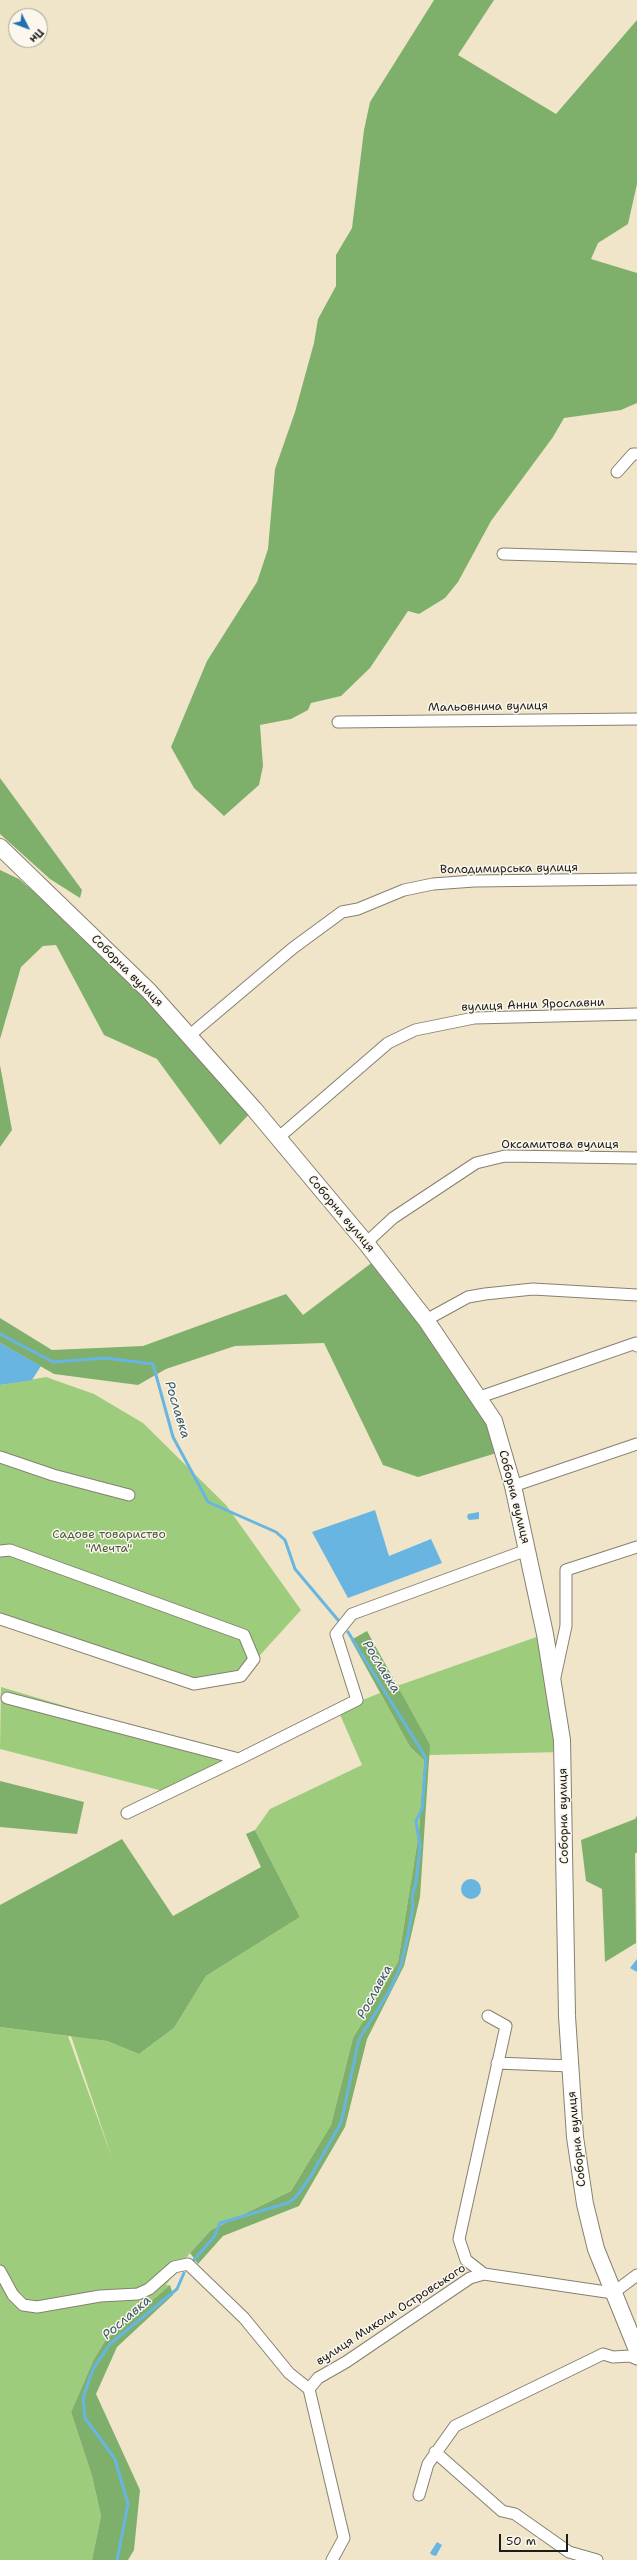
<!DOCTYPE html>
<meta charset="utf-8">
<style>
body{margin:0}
#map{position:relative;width:637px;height:2560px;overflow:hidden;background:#f0e5c8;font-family:"Shantell Sans",sans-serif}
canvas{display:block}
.north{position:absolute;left:8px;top:8px;width:40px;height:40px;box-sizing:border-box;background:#fbf7ec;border:1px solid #a29f99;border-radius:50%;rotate:132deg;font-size:11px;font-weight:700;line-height:16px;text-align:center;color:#1c1c1c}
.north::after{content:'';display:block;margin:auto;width:14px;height:18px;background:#1f6fb2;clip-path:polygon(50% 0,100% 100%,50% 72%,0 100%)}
.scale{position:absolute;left:499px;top:2534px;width:69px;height:18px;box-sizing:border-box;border:2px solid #1c1c1c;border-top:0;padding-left:5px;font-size:12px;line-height:14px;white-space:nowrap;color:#1c1c1c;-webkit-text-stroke:3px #fbf7ec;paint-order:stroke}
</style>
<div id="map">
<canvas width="637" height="2560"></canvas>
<div class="north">Пн</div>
<div class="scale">50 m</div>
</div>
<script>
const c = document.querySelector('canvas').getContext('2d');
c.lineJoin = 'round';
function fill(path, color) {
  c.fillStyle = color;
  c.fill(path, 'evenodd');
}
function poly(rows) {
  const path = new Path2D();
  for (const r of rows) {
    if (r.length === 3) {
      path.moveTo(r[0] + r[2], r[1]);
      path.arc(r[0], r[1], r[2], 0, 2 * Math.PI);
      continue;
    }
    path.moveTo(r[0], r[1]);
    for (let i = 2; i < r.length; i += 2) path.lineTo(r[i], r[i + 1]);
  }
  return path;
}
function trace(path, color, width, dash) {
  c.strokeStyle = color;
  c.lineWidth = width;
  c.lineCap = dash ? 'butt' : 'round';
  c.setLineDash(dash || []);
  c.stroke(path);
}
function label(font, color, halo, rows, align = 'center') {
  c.font = font + ' "Shantell Sans",sans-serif';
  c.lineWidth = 3;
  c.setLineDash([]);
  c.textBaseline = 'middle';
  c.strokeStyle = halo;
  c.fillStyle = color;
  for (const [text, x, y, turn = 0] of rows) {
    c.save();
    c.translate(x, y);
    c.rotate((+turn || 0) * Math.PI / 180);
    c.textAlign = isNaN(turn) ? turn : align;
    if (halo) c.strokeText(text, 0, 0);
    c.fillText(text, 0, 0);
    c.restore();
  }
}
fill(poly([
 [46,1377,94,1394,143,1423,226,1505,301,1610,241,1676,194,1684,0,1619,0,1385],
 [545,1634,563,1752,429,1755,429,1745,397,1686],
 [1,1687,239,1758,163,1791,0,1749],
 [380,1693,410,1747,424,1760,419,1832,398,1962,353,2038,331,2125,291,2191,211,2230,190,2253,166,2285,170,2285,105,2341,94,2359,71,2412,92,2476,101,2516,92,2560,0,2560,0,2027,68,2036,112,2158,71,2036,107,2041,139,2054,174,2028,206,1976,300,1917,255,1830,270,1809,362,1765,338,1710]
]), '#9dcd7c');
fill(poly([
 [434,0,494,0,458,55,556,114,637,20,637,184,628,224,598,243,591,259,637,273,637,403,621,410,564,418,553,437,491,521,458,582,445,598,419,614,408,611,370,668,341,696,311,703,308,710,291,719,260,725,263,766,259,785,224,816,194,788,171,747,207,661,257,582,268,549,275,469,295,412,314,343,318,319,336,286,336,255,352,228,364,130,370,102],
 [0,778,82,890,80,898,50,879,0,834],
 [0,870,19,879,149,991,254,1109,220,1145,157,1059,104,1035,56,945,43,946,21,967,0,1039],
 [0,1065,12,1130,0,1147],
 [378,1258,430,1326,503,1451,418,1477,383,1465,324,1343,235,1346,166,1369,138,1385,54,1374,0,1343,0,1318,52,1350,143,1346,286,1294,303,1315],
 [367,1631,430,1745,420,1897,404,1966,367,2039,345,2127,299,2206,223,2236,198,2264,190,2253,211,2230,291,2191,331,2125,353,2038,398,1962,419,1832,424,1760,410,1747,351,1640],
 [0,1781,84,1802,77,1834,0,1827],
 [637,1816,637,1852,635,1854,636,1943,605,1962,602,1889,586,1881,581,1840,635,1819],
 [255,1830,300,1917,206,1976,174,2028,139,2054,107,2041,0,2027,0,1905,122,1839,173,1916,261,1867,246,1834],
 [170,2285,173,2295,117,2347,96,2394,140,2490,134,2550,128,2560,92,2560,101,2516,92,2476,71,2412,94,2359,105,2341]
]), '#7eb06c');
fill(poly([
 [0,1343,41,1366,32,1380,0,1385],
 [375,1510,389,1556,431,1539,442,1563,348,1598,312,1532],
 [479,1512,479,1519,469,1520,467,1517,468,1514],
 [471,1889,10],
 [637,1959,637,1972,630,1968],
 [437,2542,442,2545,436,2556,432,2555,430,2553]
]), '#68b5e2');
trace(poly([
 [0,1334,53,1362,105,1358,153,1364,173,1437,208,1502,276,1532,285,1540,295,1569,338,1620],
 [194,2260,214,2237,220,2223,288,2203,295,2198,309,2179,341,2123,359,2039,390,1990,401,1965,408,1935,413,1906,412,1896,416,1883,420,1846,416,1821,422,1809,426,1758,348,1632],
 [117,2560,128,2504,115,2459,85,2418,83,2398,93,2369,110,2344,177,2289,184,2273]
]), '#68b5e2', 3);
const street = poly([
 [617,472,633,454,637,454],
 [503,554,637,558],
 [338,722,637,719],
 [190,1035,293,948,342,912,358,909,404,890,433,884,474,881,637,879],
 [278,1138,388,1043,415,1030,474,1018,637,1014],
 [366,1243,393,1218,476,1163,505,1156,637,1158],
 [426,1320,468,1297,485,1294,533,1289,637,1295],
 [480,1397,636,1343,637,1346],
 [0,1457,53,1475,129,1495],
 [513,1486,637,1444],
 [0,1551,10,1550,244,1635,254,1659,241,1676,194,1684,0,1619],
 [555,1677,566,1626,566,1570,637,1547],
 [7,1698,239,1759,357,1700,336,1634,352,1614,527,1550],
 [127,1813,239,1759],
 [497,2063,570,2066],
 [0,2271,13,2295,23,2305,37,2307,100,2296,138,2294,149,2289,174,2267,188,2264,244,2318,289,2373,309,2389],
 [484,2274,613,2293,637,2275],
 [435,2452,502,2511,515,2514,569,2552,597,2560],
 [419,2495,428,2464,455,2426,603,2354,613,2357,630,2356,637,2359],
 [332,2560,344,2538,309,2389,318,2378,346,2362,470,2278,484,2274,466,2260,459,2239,506,2026,488,2016]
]);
const secondary = poly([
 [0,847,149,991,254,1109,366,1243,426,1320,494,1421,513,1486,545,1634,562,1740,567,2016,575,2137,585,2204,596,2249,637,2350]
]);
trace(street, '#868072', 13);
trace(secondary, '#868072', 18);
trace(street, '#fff', 11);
trace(secondary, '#fff', 16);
label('12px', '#1c1c1c', '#fbf7ec', [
 ["Мальовнича вулиця",488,707,-1],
 ["Володимирська вулиця",509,869,-1],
 ["Соборна вулиця",127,971,45],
 ["вулиця Анни Ярославни",533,1005,-2],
 ["Оксамитова вулиця",560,1145],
 ["Соборна вулиця",341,1214,50],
 ["Соборна вулиця",514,1497,76],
 ["Соборна вулиця",564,1816,-91],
 ["Соборна вулиця",577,2139,-96],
 ["вулиця Миколи Островського",391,2315,-33]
]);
label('12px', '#495a3e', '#fbf7ec', [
 ["Садове товариство",109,1535],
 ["\"Мечта\"",109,1549]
]);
label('italic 13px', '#3a596b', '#fbf7ec', [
 ["Рославка",177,1410,73],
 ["Рославка",381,1667,58],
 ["Рославка",375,1992,-61],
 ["Рославка",127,2318,-41]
]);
</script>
